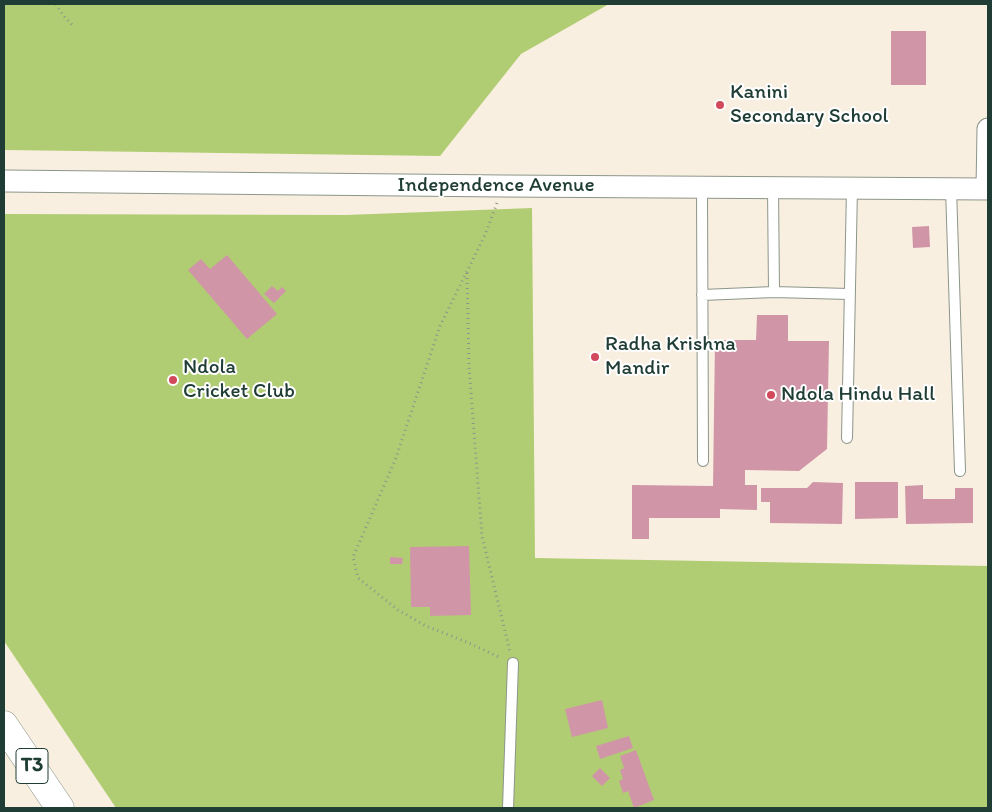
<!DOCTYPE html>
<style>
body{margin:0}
#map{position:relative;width:992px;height:812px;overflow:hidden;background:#f9efe0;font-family:Itim,sans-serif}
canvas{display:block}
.frame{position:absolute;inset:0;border:5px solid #1f3d34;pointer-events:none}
</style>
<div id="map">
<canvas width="992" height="812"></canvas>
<div class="frame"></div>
</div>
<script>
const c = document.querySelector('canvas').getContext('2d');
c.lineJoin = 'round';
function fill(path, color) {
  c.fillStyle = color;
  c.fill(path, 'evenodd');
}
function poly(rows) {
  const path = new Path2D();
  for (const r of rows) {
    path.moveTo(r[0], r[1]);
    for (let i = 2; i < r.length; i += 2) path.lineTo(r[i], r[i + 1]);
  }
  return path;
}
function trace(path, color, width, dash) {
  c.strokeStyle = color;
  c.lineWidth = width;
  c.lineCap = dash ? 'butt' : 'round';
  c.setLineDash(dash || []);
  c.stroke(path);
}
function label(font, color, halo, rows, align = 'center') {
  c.font = font + ' Itim,sans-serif';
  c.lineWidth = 4;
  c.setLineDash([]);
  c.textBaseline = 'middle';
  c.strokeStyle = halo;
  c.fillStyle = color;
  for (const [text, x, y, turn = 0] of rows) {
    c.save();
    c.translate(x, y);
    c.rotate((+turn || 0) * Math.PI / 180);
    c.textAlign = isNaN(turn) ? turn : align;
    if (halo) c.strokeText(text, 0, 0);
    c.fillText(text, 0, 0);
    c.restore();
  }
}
fill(poly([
 [4,4,609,4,521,54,440,156,4,150],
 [532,208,535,558,988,566,988,808,116,808,4,641,4,214,346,215]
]), '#b1cd73');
fill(poly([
 [891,31,926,31,926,85,891,85],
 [929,226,930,247,913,248,912,227],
 [227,255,277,314,247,339,188,270,201,259,210,269],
 [272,286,278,291,282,287,286,291,274,303,264,294],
 [757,315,788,315,788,341,829,341,827,449,799,471,745,470,745,485,757,485,757,510,720,509,720,518,649,518,649,539,632,539,632,485,713,486,715,340,756,340],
 [813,482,843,483,842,524,770,523,770,502,761,502,761,488,807,488],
 [855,482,898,482,898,518,855,519],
 [923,485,923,499,955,499,955,488,973,488,973,523,906,524,905,486],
 [469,546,471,615,430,616,430,607,411,607,410,547],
 [390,557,403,558,402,564,390,564],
 [602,700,608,728,572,737,565,709],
 [629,736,633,748,600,759,596,746],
 [636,750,654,800,634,808,628,791,623,793,619,781,623,779,620,770,624,768,620,756],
 [600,768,610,778,602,786,592,776]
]), '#d096a7');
const service = poly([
 [702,187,703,461],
 [951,188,960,471],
 [774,292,849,294],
 [702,295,774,292,773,188],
 [847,438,852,188],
 [508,808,513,663]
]);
const minor = poly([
 [4,181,503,186,988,189],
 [987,189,988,129]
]);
const trunk = poly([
 [4,725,60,808]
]);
trace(service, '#8c968a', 12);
trace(minor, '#8c968a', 23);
trace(trunk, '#8c968a', 29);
trace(poly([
 [56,4,63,15,74,27],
 [497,203,485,235,440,326,396,458,353,557,358,578,398,610,426,626,469,643,501,658],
 [467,273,469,367,482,536,510,652]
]), '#8c968a', 3, [1, 4]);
trace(service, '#fff', 10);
trace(minor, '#fff', 21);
trace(trunk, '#fff', 28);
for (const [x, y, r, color] of [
 [720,105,5,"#d1495b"],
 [595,357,5,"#d1495b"],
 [173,380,5,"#d1495b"],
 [771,395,5,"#d1495b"]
]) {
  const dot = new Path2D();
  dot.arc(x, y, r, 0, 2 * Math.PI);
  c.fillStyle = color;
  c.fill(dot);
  trace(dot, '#fff', 2);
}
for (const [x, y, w] of [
 [32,766,32]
]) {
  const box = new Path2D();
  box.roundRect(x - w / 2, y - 17.5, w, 35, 4);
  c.fillStyle = '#fff';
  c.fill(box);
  trace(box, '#1f3d34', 1);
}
label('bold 20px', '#1f3d34', null, [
 ["T3",32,766]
]);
label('21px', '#1f3d34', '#fff', [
 ["Kanini",730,93],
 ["Secondary School",730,117],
 ["Radha Krishna",605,345],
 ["Mandir",605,369],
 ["Ndola",183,368],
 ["Cricket Club",183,392],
 ["Ndola Hindu Hall",781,395]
], 'left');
label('21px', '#1f3d34', '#fff', [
 ["Independence Avenue",496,186]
]);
</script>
